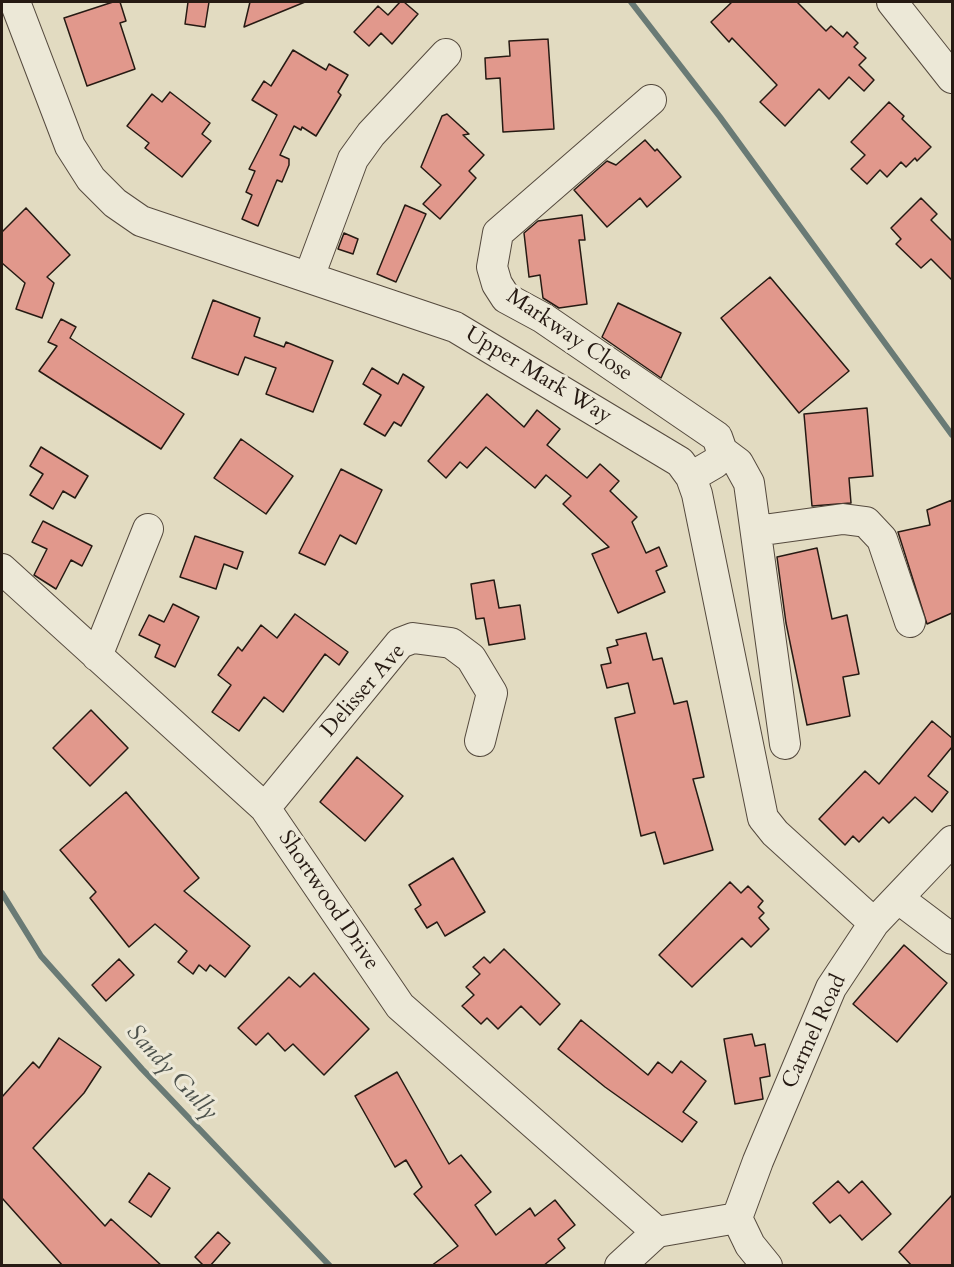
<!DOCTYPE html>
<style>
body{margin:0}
#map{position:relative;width:954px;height:1267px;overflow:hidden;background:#e2dbc1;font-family:Cardo,serif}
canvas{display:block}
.frame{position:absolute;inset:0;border:3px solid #261a13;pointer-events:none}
</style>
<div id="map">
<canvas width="954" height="1267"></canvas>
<div class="frame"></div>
</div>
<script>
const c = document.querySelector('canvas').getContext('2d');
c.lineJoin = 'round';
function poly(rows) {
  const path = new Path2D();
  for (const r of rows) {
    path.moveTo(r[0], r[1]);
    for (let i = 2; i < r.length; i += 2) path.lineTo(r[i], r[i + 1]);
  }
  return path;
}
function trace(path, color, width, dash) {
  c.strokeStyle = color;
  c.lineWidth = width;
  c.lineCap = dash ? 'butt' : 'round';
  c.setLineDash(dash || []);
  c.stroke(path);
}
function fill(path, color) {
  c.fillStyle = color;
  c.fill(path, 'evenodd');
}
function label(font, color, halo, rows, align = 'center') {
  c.font = font + ' Cardo,serif';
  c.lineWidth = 6;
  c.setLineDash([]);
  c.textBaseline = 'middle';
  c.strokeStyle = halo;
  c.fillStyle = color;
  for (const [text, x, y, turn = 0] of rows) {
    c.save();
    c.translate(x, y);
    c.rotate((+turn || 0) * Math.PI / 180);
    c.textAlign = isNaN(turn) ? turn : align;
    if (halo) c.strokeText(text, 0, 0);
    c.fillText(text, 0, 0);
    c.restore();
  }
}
trace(poly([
 [631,2,720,117,952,435],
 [2,893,41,956,142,1069,330,1266]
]), '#697a75', 6);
const building = poly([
 [113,2,120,2,126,21,120,23,135,69,87,86,64,18,113,2],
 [188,2,209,2,205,27,185,24,188,2],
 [250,2,305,2,244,27,250,2],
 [400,2,404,2,418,14,392,44,381,33,369,46,354,32,378,6,388,15,400,2],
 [732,2,797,2,826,31,831,26,843,37,847,32,858,43,854,47,866,58,859,65,874,80,864,91,849,77,829,99,819,89,785,126,760,102,777,85,732,38,729,42,711,22,732,2],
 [548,39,554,129,503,132,500,78,486,79,485,58,510,56,509,41,548,39],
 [293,50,326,70,329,64,348,75,338,92,341,95,316,136,302,127,301,130,294,126,280,155,289,159,289,165,282,182,277,180,258,226,242,219,252,195,246,192,255,171,249,169,277,115,252,100,264,81,271,86,293,50],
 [170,92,210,123,202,134,211,141,182,177,145,148,149,143,127,126,152,94,162,102,170,92],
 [889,102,904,116,902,119,931,147,917,161,915,158,906,167,901,162,887,177,880,170,867,184,851,169,865,155,851,142,889,102],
 [447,114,469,134,463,135,484,155,469,171,476,178,440,219,423,204,441,185,421,167,442,116,447,114],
 [645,140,655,151,657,149,681,177,647,207,640,198,607,227,574,190,607,161,616,165,645,140],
 [921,198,937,214,931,220,952,241,952,280,931,259,921,268,896,244,901,239,891,228,921,198],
 [405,205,426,214,396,282,377,274,405,205],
 [26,208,70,255,47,277,54,283,42,318,16,309,25,283,2,263,2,232,26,208],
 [582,215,585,240,579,240,587,304,559,308,543,298,540,275,529,277,524,233,538,221,582,215],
 [344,233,358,239,353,254,338,249,344,233],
 [770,277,849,371,799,413,721,318,770,277],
 [213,300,260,318,254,336,284,347,286,342,333,361,313,412,266,394,276,368,245,357,238,375,192,358,213,300],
 [618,303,681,333,661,378,602,337,618,303],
 [61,319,76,327,70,338,184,414,161,449,39,371,57,346,48,342,61,319],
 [372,368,398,384,403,374,424,387,401,426,394,422,385,436,364,424,381,395,363,384,372,368],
 [487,394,524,427,537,410,560,429,547,445,587,478,600,464,619,481,610,491,637,517,632,522,646,553,659,547,667,566,656,571,665,592,618,613,592,554,609,547,563,504,571,496,546,475,535,488,486,447,467,468,460,462,446,478,428,461,487,394],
 [867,408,873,476,849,478,851,503,812,506,804,414,867,408],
 [241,439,293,476,266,514,214,478,241,439],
 [41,447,88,476,75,498,63,491,53,509,30,495,43,474,30,466,41,447],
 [341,469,382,490,356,544,340,535,325,565,299,553,341,469],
 [952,500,952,613,927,624,898,532,930,525,927,510,952,500],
 [43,521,92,546,82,566,71,560,56,589,34,575,47,549,32,542,43,521],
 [195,536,243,552,237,569,224,564,216,589,180,577,195,536],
 [817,548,832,619,847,615,859,674,843,677,850,716,807,725,786,623,777,557,817,548],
 [494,580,499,608,520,605,525,639,489,645,484,618,476,619,471,584,494,580],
 [173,604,199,617,175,667,155,657,160,645,139,635,149,615,164,622,173,604],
 [295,614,348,652,339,665,325,654,283,712,264,697,239,731,212,712,231,685,218,675,238,647,242,651,261,625,277,638,295,614],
 [646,633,653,660,662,658,674,704,687,701,704,777,693,779,713,850,664,864,655,832,641,836,615,718,635,713,628,683,607,688,601,665,611,663,607,648,618,645,616,640,646,633],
 [91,710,128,748,90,786,53,748,91,710],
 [932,721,952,738,952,747,928,776,948,792,932,812,915,797,889,823,883,817,859,842,853,836,845,845,819,819,865,771,879,784,932,721],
 [357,757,403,796,365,841,320,802,357,757],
 [126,792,199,878,184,891,250,946,225,977,210,965,206,971,199,965,193,974,178,962,187,951,155,924,129,947,90,898,96,892,60,850,126,792],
 [453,858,485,912,445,936,437,922,427,928,415,909,421,905,409,885,453,858],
 [730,882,741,893,748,886,763,901,758,907,764,913,759,918,769,929,751,947,742,938,692,987,659,955,730,882],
 [904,945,947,983,897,1042,853,1004,904,945],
 [504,949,560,1004,540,1025,521,1006,498,1029,487,1018,481,1024,462,1006,474,995,466,987,480,974,473,967,484,957,490,963,504,949],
 [119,959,134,975,106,1001,92,985,119,959],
 [314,973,369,1029,324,1075,293,1044,285,1051,268,1033,256,1045,238,1028,289,977,300,987,314,973],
 [581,1020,648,1075,658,1062,672,1073,681,1061,706,1081,683,1112,697,1122,682,1142,605,1087,558,1049,581,1020],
 [752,1034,755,1046,765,1044,770,1076,760,1078,763,1099,735,1104,724,1039,752,1034],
 [59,1038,101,1067,84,1093,33,1148,105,1226,111,1219,162,1266,63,1266,2,1198,2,1097,33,1062,39,1068,59,1038],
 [397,1072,449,1164,461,1155,491,1192,475,1205,496,1235,530,1208,535,1216,555,1200,575,1225,558,1239,565,1248,543,1266,431,1266,458,1246,414,1194,422,1187,406,1160,395,1167,355,1096,397,1072],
 [149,1173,170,1188,151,1217,129,1202,149,1173],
 [838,1181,849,1193,862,1181,891,1214,862,1240,840,1215,830,1223,813,1203,838,1181],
 [952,1195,952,1266,912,1266,899,1252,952,1195],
 [218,1232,230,1243,210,1266,204,1266,195,1257,218,1232]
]);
fill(building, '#e1988c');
trace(building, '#261a13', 1.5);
const minor = poly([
 [15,2,70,146,91,179,115,203,141,221,455,327,680,462,691,477,697,494,763,818,775,833,874,923],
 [892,2,952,78],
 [651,100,498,233,492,267,497,284,506,298,543,318,717,437,722,451,719,458,715,463,691,477],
 [309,277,353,159,371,134,446,54],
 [722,451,738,463,749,483,785,744],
 [756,531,843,519,866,522,882,539,910,622],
 [2,569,265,808,400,1006,657,1232],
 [97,656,148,529],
 [265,808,400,643,413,638,451,643,471,658,492,693,480,741],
 [899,899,952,939],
 [737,1218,758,1161,831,988,874,923,952,841],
 [620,1266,657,1232,737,1218,750,1245,767,1266]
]);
trace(minor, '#554a3e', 32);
trace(minor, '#ece8d7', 30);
label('22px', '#261a13', '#ece8d7', [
 ["Markway Close",569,336,34],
 ["Upper Mark Way",538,376,31],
 ["Delisser Ave",364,691,-49],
 ["Shortwood Drive",328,901,56],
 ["Carmel Road",815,1032,-65]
]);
label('italic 24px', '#4d524c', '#ece8d7', [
 ["Sandy Gully",171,1073,47]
]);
</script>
